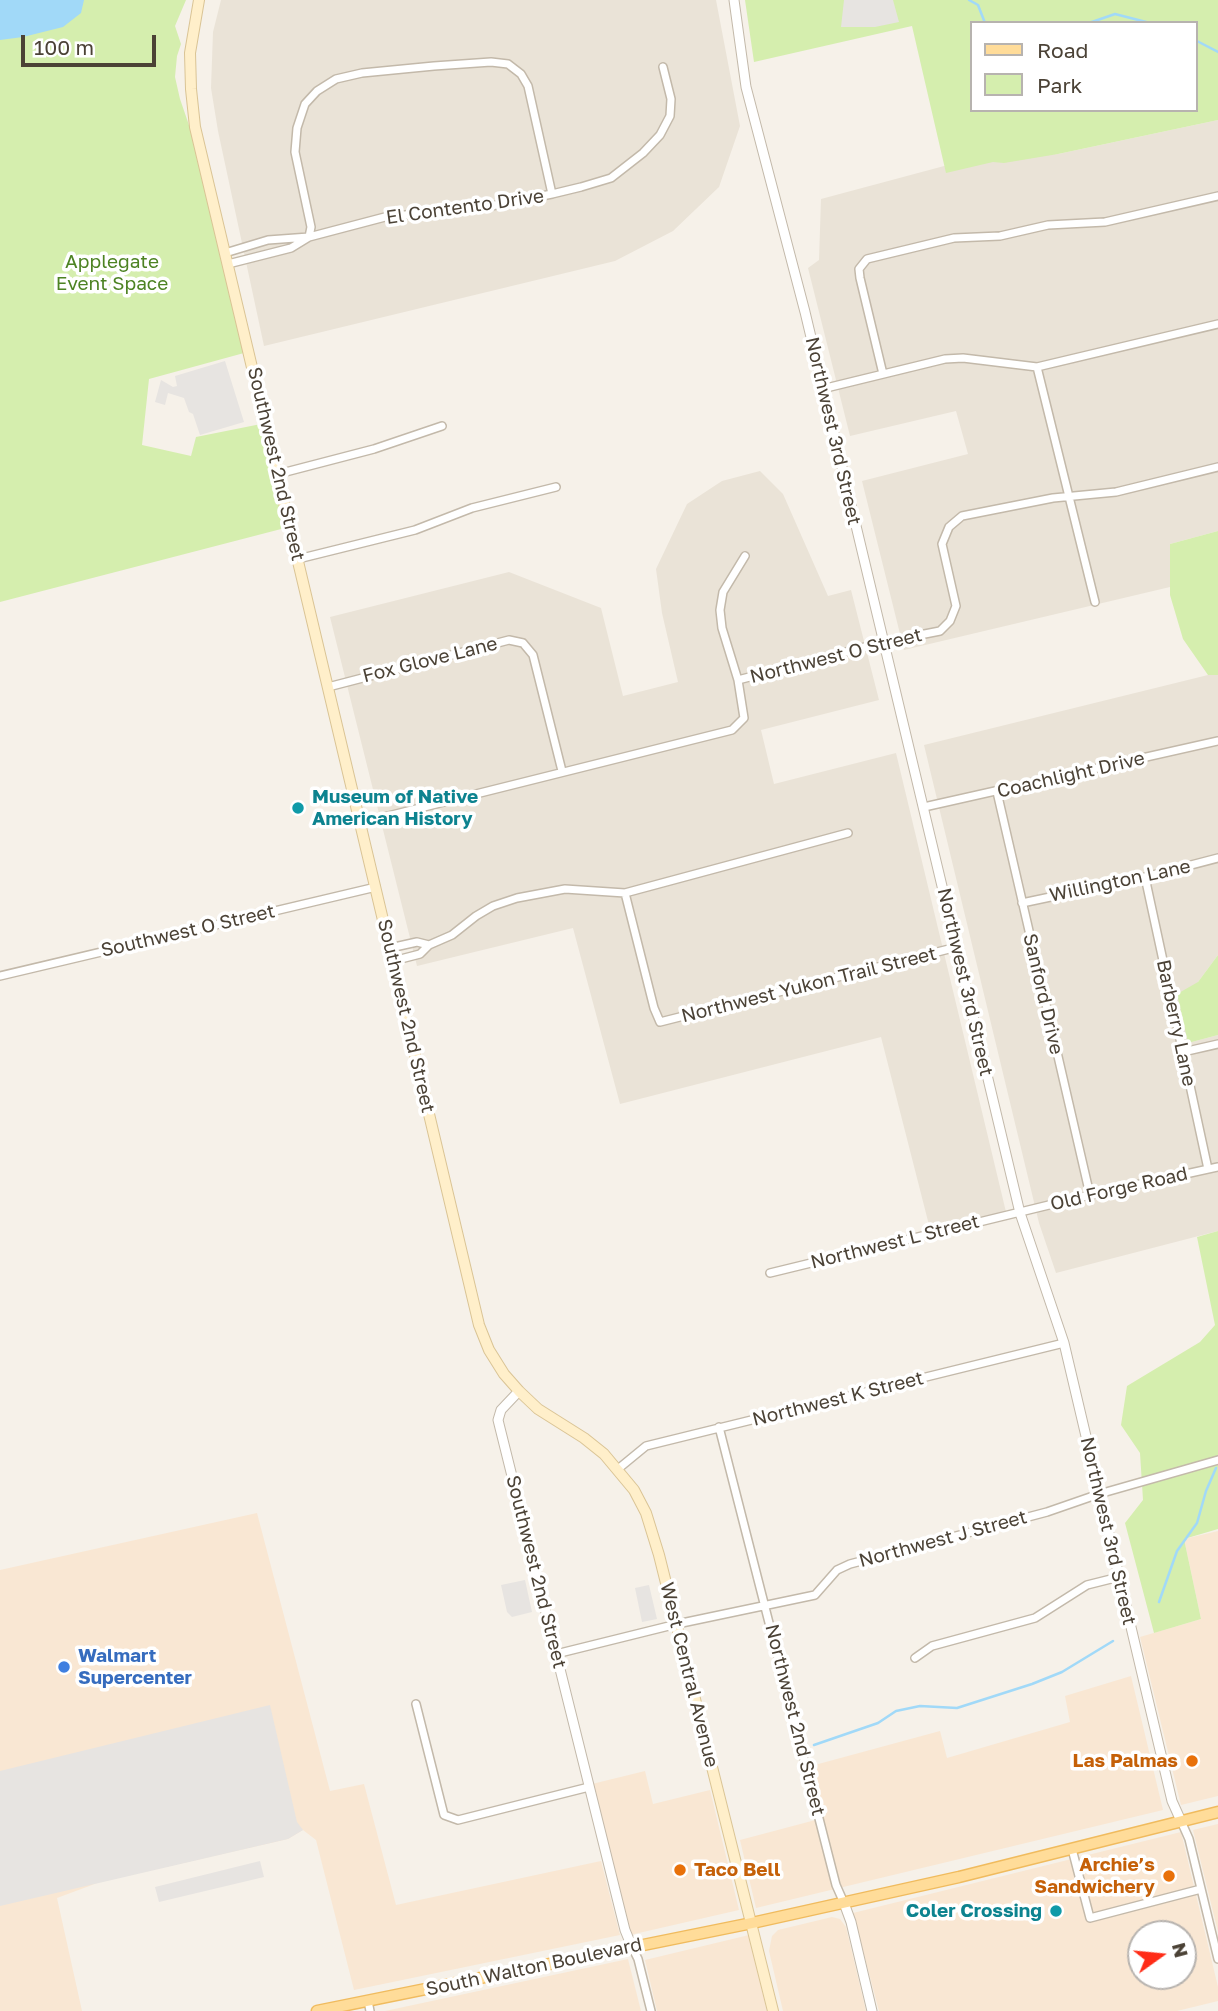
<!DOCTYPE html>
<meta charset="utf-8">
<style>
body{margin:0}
#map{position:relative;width:1218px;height:2011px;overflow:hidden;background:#f6f1e9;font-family:"Golos Text",sans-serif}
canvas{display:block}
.legend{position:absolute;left:970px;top:21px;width:228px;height:91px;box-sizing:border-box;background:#fff;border:2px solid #b7b3af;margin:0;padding:9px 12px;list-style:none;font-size:21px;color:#4b4236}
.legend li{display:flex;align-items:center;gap:14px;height:35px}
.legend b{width:35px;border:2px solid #b7b3af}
.north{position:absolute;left:1127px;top:1920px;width:70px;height:70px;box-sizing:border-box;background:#fff;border:2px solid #b7b3af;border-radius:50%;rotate:75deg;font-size:19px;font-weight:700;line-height:28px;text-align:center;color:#4b4236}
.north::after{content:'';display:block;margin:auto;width:24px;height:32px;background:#ff2c17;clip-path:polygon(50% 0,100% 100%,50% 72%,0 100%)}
.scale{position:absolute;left:21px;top:35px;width:135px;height:32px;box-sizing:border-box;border:4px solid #4b4236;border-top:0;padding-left:9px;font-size:21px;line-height:24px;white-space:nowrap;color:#4b4236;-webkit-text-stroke:5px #fff;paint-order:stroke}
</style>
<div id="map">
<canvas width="1218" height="2011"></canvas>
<ul class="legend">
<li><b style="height:9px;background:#ffdc99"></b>Road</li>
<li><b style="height:19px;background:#d5eeae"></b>Park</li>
</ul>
<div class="north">N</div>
<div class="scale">100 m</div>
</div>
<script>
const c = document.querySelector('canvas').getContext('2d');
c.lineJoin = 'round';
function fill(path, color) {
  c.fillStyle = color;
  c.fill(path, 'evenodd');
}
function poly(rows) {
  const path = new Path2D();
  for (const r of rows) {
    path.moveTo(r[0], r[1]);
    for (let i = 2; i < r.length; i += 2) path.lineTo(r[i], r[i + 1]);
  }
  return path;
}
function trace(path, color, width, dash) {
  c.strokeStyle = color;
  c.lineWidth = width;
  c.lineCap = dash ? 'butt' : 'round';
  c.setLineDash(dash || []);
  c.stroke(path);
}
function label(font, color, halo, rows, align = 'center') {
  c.font = font + ' "Golos Text",sans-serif';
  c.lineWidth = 7;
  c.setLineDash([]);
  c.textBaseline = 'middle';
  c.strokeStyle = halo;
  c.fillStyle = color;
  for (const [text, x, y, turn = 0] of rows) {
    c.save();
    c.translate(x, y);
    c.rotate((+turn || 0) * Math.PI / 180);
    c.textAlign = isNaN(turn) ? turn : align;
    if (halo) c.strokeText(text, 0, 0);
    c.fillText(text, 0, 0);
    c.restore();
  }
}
fill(poly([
 [221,0,716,0,740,126,719,187,673,231,615,261,264,346,218,131,211,88,213,32],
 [1218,120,1218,531,1170,544,1170,587,904,650,862,481,968,454,956,411,850,436,808,268,819,260,821,199,974,158,1058,154],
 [760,471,783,494,828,596,851,590,879,700,761,730,774,784,896,753,1006,1212,930,1229,881,1037,620,1104,573,928,417,966,330,617,509,572,601,608,623,696,678,682,662,613,656,569,687,504,722,481],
 [1208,675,1218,675,1218,955,1198,982,1188,1043,1218,1035,1218,1231,1056,1273,1039,1223,924,745]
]), '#eae3d7');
fill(poly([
 [257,1513,330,1791,364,1784,396,1905,601,1861,620,1935,354,1990,316,1840,303,1830,288,1839,100,1882,57,1898,82,2011,0,2011,0,1570],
 [1218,1531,1218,1796,1181,1805,1140,1637,1201,1619,1184,1539],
 [1131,1676,1163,1810,756,1908,740,1840,823,1818,811,1766,940,1731,947,1758,1070,1722,1065,1696],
 [645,1771,653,1804,710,1790,739,1910,630,1935,592,1784],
 [1218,1824,1218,1932,1193,1830],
 [1181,1832,1218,1987,1218,2001,1177,2011,879,2011,853,1913],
 [1141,1934,1183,1934,1183,1976,1141,1976],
 [832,1917,840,1919,846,1927,866,2011,783,2011,769,1951,772,1936,778,1930],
 [749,1935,767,2011,657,2011,645,1960],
 [628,1959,641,2011,385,2011,600,1965]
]), '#f9e7d3');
fill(poly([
 [0,0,186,0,175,26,181,44,177,56,175,77,180,99,203,166,244,353,149,379,142,445,191,456,196,437,261,424,285,528,0,602],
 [745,0,1218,0,1218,120,1058,154,1004,163,993,162,946,173,912,26,754,62],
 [971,23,1195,23,1195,110,971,110],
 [1218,531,1218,675,1208,675,1183,639,1170,595,1170,544],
 [1218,955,1218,1035,1188,1043,1177,994,1198,982],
 [1218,1231,1218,1529,1184,1539,1201,1619,1154,1633,1125,1523,1143,1500,1140,1453,1121,1425,1127,1386,1200,1342,1215,1325,1197,1237]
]), '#d5eeae');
fill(poly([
 [844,0,893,0,899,22,875,27,841,27],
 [225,361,244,422,200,435,193,414,189,412,184,398,168,393,165,405,155,402,161,380,173,387,177,386,175,376],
 [525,1580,532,1612,512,1617,507,1612,501,1585],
 [649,1585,657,1619,642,1622,635,1588],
 [270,1705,297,1822,303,1830,288,1839,0,1906,0,1771],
 [260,1861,264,1877,159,1902,155,1887]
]), '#e7e4e1');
fill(poly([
 [0,0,84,0,81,13,63,27,23,37,0,40]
]), '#a1d9f8');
trace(poly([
 [969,0,978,5,985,23],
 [1089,23,1115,14,1150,23],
 [1195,40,1218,52],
 [1159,1602,1177,1551,1197,1523,1206,1491,1216,1468],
 [814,1745,878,1723,896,1711,920,1706,957,1708,1032,1684,1062,1672,1113,1641]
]), '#a1d9f8', 2.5);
const minor = poly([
 [552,194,528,86,521,74,508,64,491,62,434,66,362,73,336,79,317,91,305,104,297,128,295,152,311,227,309,237,385,217,486,207,552,194,581,187,611,178,643,153,660,135,670,116,671,99,663,67],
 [225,253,268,240,309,237,291,248,228,264],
 [1037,367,1095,602],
 [883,374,860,278,859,269,867,259,954,238,1000,236,1048,225,1105,222,1218,196],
 [822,389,945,359,963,358,1037,367,1218,324],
 [278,474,374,449,442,426],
 [298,559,415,530,472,508,556,487],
 [738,680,884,642,940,631,950,621,956,606,942,544,949,527,962,516,1053,498,1116,492,1218,467],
 [328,687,509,640,523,643,533,655,562,771],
 [997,792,1090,1195],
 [924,807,1218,741],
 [360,823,732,730,744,718,738,680,722,628,720,610,723,592,745,556],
 [1145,877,1208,1169],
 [625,893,654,1008,660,1022,957,947],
 [1022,903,1145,877,1218,858],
 [390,948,417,942,429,945],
 [393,961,420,954,429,945,452,935,476,916,493,906,517,898,565,889,625,893,848,833],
 [0,976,376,887],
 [1183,1052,1218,1044],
 [770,1273,1090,1195,1218,1167],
 [719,1427,836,1885,844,1903],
 [618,1469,646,1446,1064,1343],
 [556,1654,677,1624,815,1595,837,1570,850,1564,1047,1512,1099,1494,1218,1460],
 [915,1658,932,1646,1035,1618,1087,1585,1119,1577],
 [416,1704,444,1815,458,1820,589,1787],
 [1181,1821,1189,1839,1218,1959],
 [1072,1849,1090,1918,1201,1889],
 [632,1947,638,1959,651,2011],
 [368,2001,370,2011]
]);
const tertiary = poly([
 [734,0,746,87,805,312,1020,1213,1064,1343,1172,1801,1181,1821],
 [519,1391,501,1410,498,1420,625,1930,632,1947],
 [844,1903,851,1922,872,2011]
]);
const secondary = poly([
 [199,0,190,53,191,89,195,127,479,1325,489,1350,504,1374,519,1391,538,1409,584,1438,604,1454,634,1490,646,1513,659,1555,773,2011]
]);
const primary = poly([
 [317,2011,752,1923,959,1877,1218,1812]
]);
trace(minor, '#c3b9aa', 10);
trace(tertiary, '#c3b9aa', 11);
trace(secondary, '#dac495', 12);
trace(primary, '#f0bb5e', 13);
trace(minor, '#fff', 7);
trace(tertiary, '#fff', 9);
trace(secondary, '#ffefca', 10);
trace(primary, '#ffdc99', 10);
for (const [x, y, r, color] of [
 [298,808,7,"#0f9aa8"],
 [64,1667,7,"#3f7fe0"],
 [1192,1761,7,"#e8710a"],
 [680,1870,7,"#e8710a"],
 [1169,1876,7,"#e8710a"],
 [1056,1911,7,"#0f9aa8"]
]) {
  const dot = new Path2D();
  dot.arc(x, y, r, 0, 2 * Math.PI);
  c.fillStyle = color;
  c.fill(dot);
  trace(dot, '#fff', 2.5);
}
label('19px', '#4b4236', '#fff', [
 ["El Contento Drive",465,207,-8],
 ["Northwest 3rd Street",833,431,77],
 ["Southwest 2nd Street",276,464,77],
 ["Northwest O Street",836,656,-14],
 ["Fox Glove Lane",430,660,-14],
 ["Coachlight Drive",1071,775,-13],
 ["Willington Lane",1120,881,-12],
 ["Southwest O Street",188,931,-13],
 ["Northwest 3rd Street",965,982,77],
 ["Northwest Yukon Trail Street",809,985,-14],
 ["Sanford Drive",1043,994,77],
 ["Southwest 2nd Street",406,1016,77],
 ["Barberry Lane",1176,1023,78],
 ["Old Forge Road",1119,1189,-13],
 ["Northwest L Street",895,1242,-14],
 ["Northwest K Street",838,1399,-14],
 ["Northwest 3rd Street",1108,1531,77],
 ["Northwest J Street",943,1539,-15],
 ["Southwest 2nd Street",536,1572,76],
 ["West Central Avenue",689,1675,76],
 ["Northwest 2nd Street",795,1720,76],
 ["South Walton Boulevard",534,1967,-12]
]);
label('19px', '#4d8323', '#fff', [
 ["Applegate",112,262],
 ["Event Space",112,284]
]);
label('bold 19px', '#0d838f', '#fff', [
 ["Museum of Native",312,797],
 ["American History",312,819],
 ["Coler Crossing",1042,1911,"right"]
], 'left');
label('bold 19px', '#366cbe', '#fff', [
 ["Walmart",78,1656],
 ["Supercenter",78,1678]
], 'left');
label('bold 19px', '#c56008', '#fff', [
 ["Las Palmas",1178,1761],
 ["Archie’s",1155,1865],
 ["Sandwichery",1155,1887],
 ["Taco Bell",694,1870,"left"]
], 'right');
</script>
